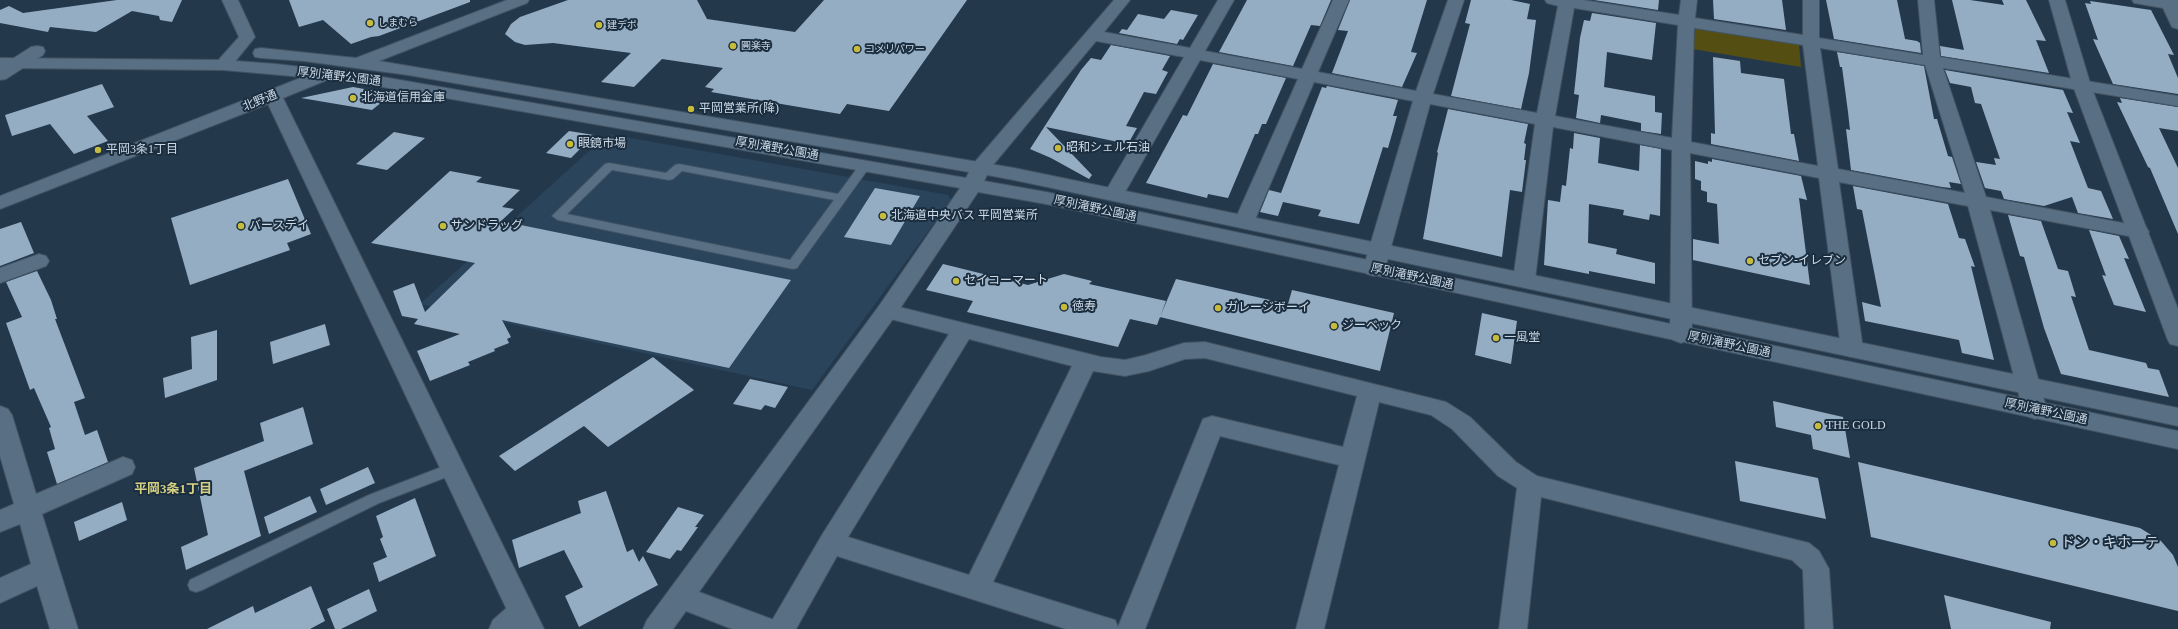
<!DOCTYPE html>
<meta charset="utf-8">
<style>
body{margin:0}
canvas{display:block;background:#24384b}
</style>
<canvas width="2178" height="629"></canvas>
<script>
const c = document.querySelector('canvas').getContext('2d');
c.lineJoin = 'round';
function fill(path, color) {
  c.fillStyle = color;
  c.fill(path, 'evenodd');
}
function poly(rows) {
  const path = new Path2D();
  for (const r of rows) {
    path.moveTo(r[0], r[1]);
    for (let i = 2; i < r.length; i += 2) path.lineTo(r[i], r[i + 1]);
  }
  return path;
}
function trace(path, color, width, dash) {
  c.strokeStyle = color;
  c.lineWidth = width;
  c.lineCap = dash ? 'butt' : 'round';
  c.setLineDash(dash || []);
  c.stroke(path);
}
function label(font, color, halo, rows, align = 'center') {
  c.font = font + ' "Times New Roman","Noto Sans JP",serif';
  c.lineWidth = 4;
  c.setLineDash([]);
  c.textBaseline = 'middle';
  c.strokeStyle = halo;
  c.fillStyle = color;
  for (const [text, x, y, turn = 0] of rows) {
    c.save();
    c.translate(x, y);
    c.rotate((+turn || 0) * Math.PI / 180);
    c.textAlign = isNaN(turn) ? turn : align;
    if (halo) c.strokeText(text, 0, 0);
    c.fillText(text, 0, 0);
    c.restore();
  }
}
fill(poly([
 [608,134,948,195,951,200,812,390,420,304]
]), '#2a445b');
fill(poly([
 [1695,27,1793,42,1799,45,1801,67,1693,49]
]), '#544e13');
fill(poly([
 [117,0,182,0,172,22,160,20,159,16,132,11,96,32,50,27,48,32,0,23,0,10,9,6,23,13],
 [289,0,470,0,470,2,379,36,371,37,351,44,323,20,299,27],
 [568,0,697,0,707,19,795,32,824,0,967,0,889,111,847,104,840,114,711,92,714,89,705,87,723,68,662,59,634,87,601,82,631,53,553,43,525,45,515,42,505,34,511,24,520,17],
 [1247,0,1331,0,1320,26,1311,25,1293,66,1219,52],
 [1350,0,1427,0,1411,52,1417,53,1402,87,1332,73,1348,31,1338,30],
 [1471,0,1511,0,1530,4,1527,19,1536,20,1529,73,1521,109,1451,96,1470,24,1465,23],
 [1594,0,1659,0,1658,10],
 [1713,0,1782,0,1786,30,1714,19],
 [1826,0,1897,0,1905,39,1917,41,1920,43,1921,53,1834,39],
 [1952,0,1970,0,2004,5,2002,0,2026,0,2046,41,2036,40,2049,73,1941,56,1940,46,1964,50],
 [2090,1,2151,10,2174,55,2168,54,2178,78,2178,94,2113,84,2093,39,2098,40,2085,3,2091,4],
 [1171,10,1198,15,1183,40,1180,39,1177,44,1119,33,1122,29,1127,30,1138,14,1164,19],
 [1592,13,1656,23,1652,60,1607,52,1604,87,1655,96,1655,112,1662,113,1661,134,1641,131,1641,123,1601,115,1600,123,1576,118,1579,95,1574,94,1580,38,1584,20,1590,21],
 [1111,45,1170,56,1162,70,1168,72,1156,94,1144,92,1126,126,1137,128,1128,144,1046,127,1092,175,1089,179,1051,158,1030,149,1081,70,1091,58,1101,60],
 [1837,52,1924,66,1934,119,1937,119,1948,156,1952,157,1961,184,1949,182,1951,188,1942,187,1851,170,1846,129,1850,130,1848,112,1842,67,1840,67],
 [1713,57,1740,61,1741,73,1784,79,1791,134,1794,134,1799,161,1711,144,1711,133,1715,134],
 [1213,64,1286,78,1266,124,1262,124,1258,134,1255,134,1228,198,1208,194,1207,198,1146,183,1183,115,1187,116],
 [1945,70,2063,90,2073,113,2067,112,2080,143,2070,141,2088,188,2101,191,2113,219,2078,213,2072,197,2044,206,2004,199,2001,191,1985,188,1976,162,1996,165,1994,158,2000,159,1981,104,1975,103,1971,87,1950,83],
 [102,84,114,107,87,116,108,141,74,154,50,124,12,136,5,115],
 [1327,86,1398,100,1393,116,1397,116,1392,134,1388,148,1383,147,1359,224,1318,216,1321,210,1283,202,1278,216,1260,212,1269,190,1281,193,1322,87,1326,88],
 [353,87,392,94,372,110,301,98],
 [2120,98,2178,107,2178,131,2159,128,2178,168,2178,234,2150,168,2148,167,2117,102,2122,103],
 [1448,109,1528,124,1524,143,1526,144,1524,160,1526,160,1522,192,1510,190,1502,257,1423,239,1438,153,1437,152],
 [569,131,594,135,571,158,546,153],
 [394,132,425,138,387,170,356,164],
 [1574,133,1600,138,1598,163,1639,171,1640,145,1661,149,1660,216,1650,214,1649,220,1623,215,1624,210,1589,204,1588,243,1617,249,1616,254,1655,263,1655,284,1589,271,1589,274,1544,265,1548,200,1560,202,1562,185,1566,186,1570,148,1573,149],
 [1712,159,1801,176,1807,200,1799,198,1810,285,1693,260,1693,239,1719,244,1717,204,1707,202,1707,192,1701,190,1701,181,1695,179,1695,161,1708,164,1708,161,1712,162],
 [450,171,482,177,476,182,520,190,502,207,514,209,501,221,791,280,729,368,502,320,511,337,507,339,509,343,494,349,495,351,468,362,470,365,430,381,417,351,460,334,414,324,418,319,402,316,393,291,414,283,425,312,475,263,371,243],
 [288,179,311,234,287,243,290,250,190,285,171,218],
 [1853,186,1948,204,1959,238,1965,239,1975,267,1971,266,1994,360,1962,353,1959,340,1865,321,1862,302,1881,307,1862,210,1857,209],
 [875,188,920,196,891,245,844,237],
 [2008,215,2041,221,2058,269,2068,271,2076,297,2071,296,2089,350,2146,363,2148,368,2159,370,2169,397,2061,374,2044,328,2024,257,2020,256],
 [21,222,34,253,0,266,0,229],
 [2089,230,2119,236,2129,259,2124,258,2146,312,2114,305,2102,275,2106,276],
 [943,264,1028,285,1064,274,1092,281,1089,284,1166,301,1157,325,1130,319,1118,347,967,312,973,301,926,290],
 [37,271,51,300,57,319,55,319,85,398,74,402,85,435,97,430,108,462,57,484,47,452,55,449,49,428,51,427,34,388,30,390,6,323,22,317,6,282],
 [1176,279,1288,304,1292,290,1394,313,1380,371,1160,317],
 [1482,313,1517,321,1511,364,1475,355],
 [325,324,330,345,273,364,270,342],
 [217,330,217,380,165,398,163,378,192,369,191,337],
 [653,357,694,390,608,447,584,426,515,471,499,456],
 [750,379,788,387,775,408,765,405,761,410,733,404],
 [1773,401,1843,417,1850,458,1813,449,1811,435,1776,427],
 [303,407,313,444,244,471,261,536,186,570,181,547,208,535,194,468,264,441,260,423],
 [1735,461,1818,478,1826,519,1740,501],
 [1858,462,2140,528,2161,541,2173,555,2178,567,2178,611,1871,537],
 [368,467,375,483,326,505,320,489],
 [606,491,627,552,633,549,639,562,643,556,658,585,579,627,565,596,583,587,564,550,519,568,512,540,581,513,578,501],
 [310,496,317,512,269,534,264,517],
 [415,498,436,556,379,582,373,563,387,557,380,539,383,537,376,516],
 [122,502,127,520,79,541,74,522],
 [678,507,704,515,695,527,698,527,681,551,677,550,670,559,646,552],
 [311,586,325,621,310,629,207,629,253,606,255,613],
 [369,589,377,611,341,629,335,629,327,609],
 [1944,595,2051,622,2050,629,1951,629]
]), '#95adc3');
const lane = poly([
 [865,162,871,165,797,268,793,269,558,220,552,216,605,164,609,163,666,173,675,165,679,164,838,194,861,163,865,162],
 [612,170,669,180,673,179,682,171,834,200,790,260,567,214,612,170],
 [452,463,457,465,459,469,457,473,379,503,202,590,196,592,190,590,188,585,190,580,369,495,452,463]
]);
const street = poly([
 [222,0,238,0,255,37,229,69,223,70,217,69,214,65,239,37,222,0],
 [1114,0,1130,0,1104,32,1190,48,1218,0,1234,0,1205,51,1302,69,1333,0,1349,0,1318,72,1416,91,1448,0,1464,0,1433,94,1537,113,1558,6,1547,3,1545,0,1583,0,1679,15,1681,0,1697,0,1695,18,1803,35,1803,0,1819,0,1819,38,1923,55,1918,0,1934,0,1940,57,2178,96,2178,106,1943,68,1986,197,2139,226,2146,227,2149,232,2146,237,2139,238,1990,210,2047,410,2043,416,2035,419,2027,416,2023,410,1968,206,1839,182,1863,349,1860,355,1852,357,1844,355,1841,349,1819,178,1690,153,1692,335,1689,340,1681,343,1673,340,1670,335,1672,150,1553,127,1535,280,1532,285,1524,287,1516,285,1513,280,1535,124,1430,104,1385,269,1381,274,1374,276,1367,274,1363,269,1413,101,1314,82,1254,222,1251,226,1244,228,1237,226,1234,222,1298,79,1200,60,1124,194,1121,198,1114,200,1107,198,1104,194,1184,57,1096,41,988,171,981,173,974,171,971,167,974,163,1114,0],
 [1574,8,1678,25,1672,138,1555,116,1574,8],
 [1694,28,1803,45,1818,166,1691,142,1694,28],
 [1820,48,1925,65,1965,193,1838,169,1820,48],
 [2132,0,2178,0,2178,29,2172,27,2163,8,2134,3,2132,0],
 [37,46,43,47,45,51,43,55,6,79,0,80,0,67,31,47,37,46],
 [39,254,46,256,49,261,46,266,0,283,0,268,39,254],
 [887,304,1101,357,1125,360,1146,355,1184,343,1205,342,1446,402,1470,417,1516,462,1537,476,1809,543,1819,551,1829,569,1833,629,1805,629,1803,570,1792,560,1541,497,1527,629,1499,629,1517,488,1498,476,1452,429,1431,415,1379,402,1324,629,1296,629,1339,465,1220,436,1145,629,1066,629,837,556,796,629,767,629,822,535,949,334,879,316,876,311,879,306,887,304],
 [969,339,1072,366,969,575,848,537,969,339],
 [1205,358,1357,396,1343,447,1212,416,1203,419,1118,627,1115,620,1105,617,993,582,1093,371,1125,376,1149,371,1185,359,1205,358],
 [0,406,8,409,12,415,36,494,123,457,132,460,135,467,132,474,42,514,78,629,50,629,37,586,0,603,0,578,31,564,20,524,0,532,0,510,14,504,0,456,0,406],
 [521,600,531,604,535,612,531,620,522,629,489,629,493,620,511,604,521,600]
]);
const secondary = poly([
 [507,0,529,0,527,3,379,61,1014,168,2178,408,2178,426,1014,180,987,175,984,181,1046,192,2178,431,2178,449,1046,204,978,192,895,316,699,592,774,620,778,629,732,629,686,611,673,629,643,629,647,620,879,306,960,188,377,86,327,80,283,98,544,629,516,629,268,104,0,209,0,196,303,77,223,70,0,68,0,58,223,60,276,64,377,76,966,178,969,172,408,75,304,61,261,58,255,57,253,53,255,49,261,48,356,58,507,0],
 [2049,0,2065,0,2091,86,2178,309,2178,346,2170,344,2167,338,2073,86,2049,0]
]);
trace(lane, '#415363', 2);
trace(street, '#415363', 2);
trace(secondary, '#415363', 2);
fill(lane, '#597084');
fill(street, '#597084');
fill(secondary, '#597084');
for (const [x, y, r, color] of [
 [370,23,4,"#c7bb3c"],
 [599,25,4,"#c7bb3c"],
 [733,46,4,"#c7bb3c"],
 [857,49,4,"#c7bb3c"],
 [353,98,4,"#c7bb3c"],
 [691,109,4,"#c7bb3c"],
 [570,144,4,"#c7bb3c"],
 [1058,148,4,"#c7bb3c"],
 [98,150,4,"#c7bb3c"],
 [883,216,4,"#c7bb3c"],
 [241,226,4,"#c7bb3c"],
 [443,226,4,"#c7bb3c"],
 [1750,261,4,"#c7bb3c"],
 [956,281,4,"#c7bb3c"],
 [1064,307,4,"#c7bb3c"],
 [1218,308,4,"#c7bb3c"],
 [1334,326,4,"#c7bb3c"],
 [1496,338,4,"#c7bb3c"],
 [1818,426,4,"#c7bb3c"],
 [2053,543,4,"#c7bb3c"]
]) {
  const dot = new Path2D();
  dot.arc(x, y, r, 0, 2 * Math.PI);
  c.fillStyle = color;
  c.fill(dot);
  trace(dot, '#1a2e40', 1.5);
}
label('10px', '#cdd9e5', '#1a2e40', [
 ["しまむら",378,23],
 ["建デポ",607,25],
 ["圓楽寺",741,46],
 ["コメリパワー",865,49]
], 'left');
label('12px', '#cdd9e5', '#1a2e40', [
 ["厚別滝野公園通",339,77,7],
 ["北野通",260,101,-22],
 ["厚別滝野公園通",777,149,10],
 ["厚別滝野公園通",1095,209,12],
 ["厚別滝野公園通",1412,277,12],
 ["厚別滝野公園通",1729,345,12],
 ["厚別滝野公園通",2046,412,12]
]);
label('12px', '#cdd9e5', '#1a2e40', [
 ["北海道信用金庫",361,98],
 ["平岡営業所(降)",699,109],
 ["眼鏡市場",578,144],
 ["昭和シェル石油",1066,148],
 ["平岡3条1丁目",106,150],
 ["北海道中央バス 平岡営業所",891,216],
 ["バースデイ",249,226],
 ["サンドラッグ",451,226],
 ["セブン-イレブン",1758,261],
 ["セイコーマート",964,281],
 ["徳寿",1072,307],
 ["ガレージボーイ",1226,308],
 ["ジーベック",1342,326],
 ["一風堂",1504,338],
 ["THE GOLD",1826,426]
], 'left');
label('bold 13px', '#d7d082', '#1a2e40', [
 ["平岡3条1丁目",173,490]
]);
label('14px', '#cdd9e5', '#1a2e40', [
 ["ドン・キホーテ",2061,543]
], 'left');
</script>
